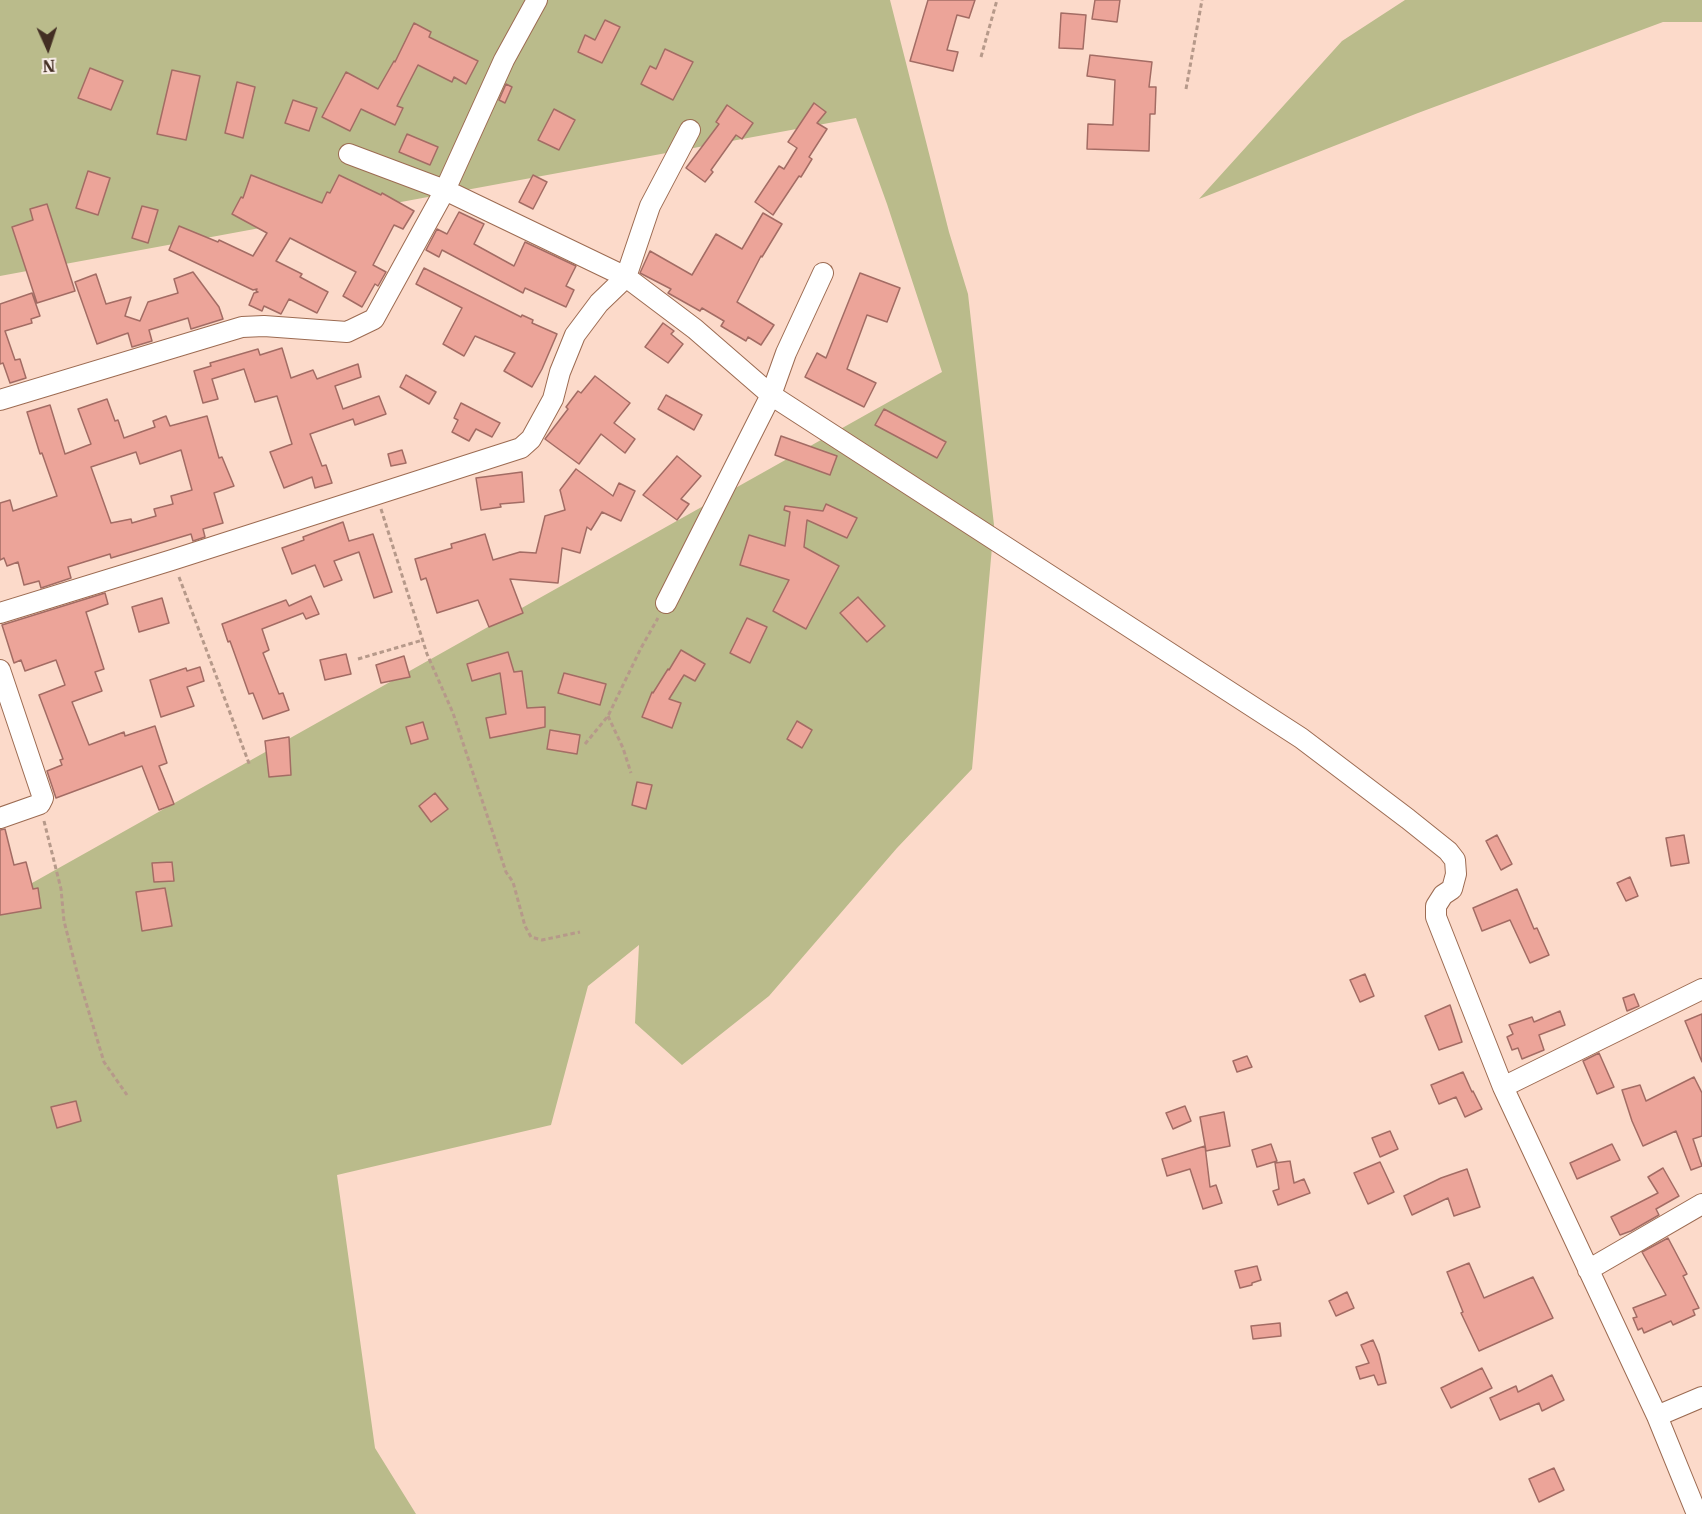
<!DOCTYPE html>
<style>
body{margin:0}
#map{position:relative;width:1702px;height:1514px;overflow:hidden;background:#fcdaca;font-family:"IBM Plex Serif",serif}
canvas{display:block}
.north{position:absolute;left:18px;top:18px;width:60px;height:60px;-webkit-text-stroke:4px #f8ede7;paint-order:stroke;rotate:177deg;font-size:16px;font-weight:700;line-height:24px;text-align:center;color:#432e23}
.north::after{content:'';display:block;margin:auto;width:21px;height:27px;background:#432e23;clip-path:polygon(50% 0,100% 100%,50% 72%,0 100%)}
</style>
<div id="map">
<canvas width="1702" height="1514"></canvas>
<div class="north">N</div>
</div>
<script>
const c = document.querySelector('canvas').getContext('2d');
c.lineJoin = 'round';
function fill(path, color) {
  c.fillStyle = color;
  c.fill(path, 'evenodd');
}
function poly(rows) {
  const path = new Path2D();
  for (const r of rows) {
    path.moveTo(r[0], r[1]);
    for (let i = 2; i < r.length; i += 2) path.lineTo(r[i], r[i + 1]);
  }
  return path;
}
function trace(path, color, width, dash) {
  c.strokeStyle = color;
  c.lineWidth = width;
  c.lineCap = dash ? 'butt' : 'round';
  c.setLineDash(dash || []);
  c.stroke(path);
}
fill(poly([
 [0,0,890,0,949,232,968,294,994,525,972,769,897,848,769,996,682,1065,635,1023,639,945,588,986,551,1125,337,1175,375,1448,416,1514,0,1514,0,901,942,372,887,204,856,118,0,276],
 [1405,0,1702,0,1702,22,1663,22,1418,113,1199,199,1342,41]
]), '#babb8b');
const building = poly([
 [928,0,975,0,969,18,957,15,947,50,958,52,953,71,910,61,928,0],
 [1095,0,1120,0,1117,22,1092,19,1095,0],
 [1061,13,1086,15,1083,49,1059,48,1061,13],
 [605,20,620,27,602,63,578,52,585,35,595,40,605,20],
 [414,23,431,32,429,37,478,61,466,84,454,77,452,82,418,65,397,106,403,108,395,125,361,109,350,131,322,117,346,72,378,89,394,61,395,62,414,23],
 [665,49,693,62,673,100,641,84,650,66,656,69,665,49],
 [1090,55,1152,62,1149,87,1156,87,1155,114,1150,114,1149,151,1087,149,1088,124,1113,125,1115,80,1087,76,1090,55],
 [90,68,123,81,111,110,78,98,90,68],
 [172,70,200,76,186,140,157,134,172,70],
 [237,82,255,87,243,138,225,133,237,82],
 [506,84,512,87,505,103,499,100,506,84],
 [293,100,317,108,309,131,285,123,293,100],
 [814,103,826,112,817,123,827,129,809,157,812,159,801,177,799,176,773,215,755,202,779,166,784,169,797,148,788,142,814,103],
 [727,105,753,123,742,139,736,135,711,170,713,172,705,182,686,168,719,124,716,122,727,105],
 [554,109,575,120,559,150,538,140,554,109],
 [407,134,438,147,430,165,399,152,407,134],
 [88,171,110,178,98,215,76,208,88,171],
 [251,175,322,203,327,192,330,193,339,175,381,195,382,193,414,211,403,229,394,225,373,265,386,272,378,286,375,284,362,307,343,296,356,272,290,238,276,261,302,274,300,277,328,292,317,313,289,299,281,314,264,306,262,311,249,305,254,293,258,292,256,291,257,289,253,290,169,250,179,226,218,242,219,240,253,256,267,233,232,214,241,197,243,198,251,175],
 [533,175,547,182,533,209,519,202,533,175],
 [47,204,75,291,37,303,12,227,33,220,30,209,47,204],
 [142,206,158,210,148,243,132,238,142,206],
 [459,212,484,224,474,244,514,266,525,242,576,266,566,286,574,290,566,307,525,288,523,293,442,250,439,257,426,250,437,229,447,234,459,212],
 [763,213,782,224,762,257,761,256,737,302,774,325,761,345,748,337,746,341,721,326,724,321,702,308,700,311,668,293,671,289,640,273,650,251,692,275,716,234,742,249,763,213],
 [424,268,521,317,522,315,533,320,532,323,557,334,542,369,532,387,504,371,515,353,475,336,464,356,443,344,462,308,416,284,424,268],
 [193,272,219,307,223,319,191,329,188,318,149,330,152,341,132,347,128,333,97,344,75,282,96,274,106,304,131,297,125,316,140,321,148,302,178,293,174,279,193,272],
 [860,273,900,288,887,322,867,315,847,369,876,383,864,407,805,377,817,353,826,358,860,273],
 [32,293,40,316,31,319,32,323,5,331,15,360,20,359,26,378,10,383,3,363,0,364,0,304,32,293],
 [663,323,674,331,671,334,683,344,668,363,645,347,663,323],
 [282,348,291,378,313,370,317,379,358,364,361,377,335,386,343,409,379,396,386,414,355,425,353,419,310,434,322,466,326,465,332,483,315,488,312,477,284,488,270,452,292,444,277,396,255,402,244,369,212,379,218,399,203,403,194,371,211,366,210,363,258,349,260,355,282,348],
 [406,375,436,392,429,404,400,387,406,375],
 [595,376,630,403,614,423,635,439,625,453,601,434,579,464,545,439,568,409,566,407,578,391,581,393,595,376],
 [666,395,702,415,694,430,658,409,666,395],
 [107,399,115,421,118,420,124,438,155,427,153,421,166,416,170,426,207,416,219,458,222,457,234,486,214,493,223,523,203,529,205,537,193,541,191,534,111,558,110,554,68,567,71,578,41,588,39,581,24,585,18,562,7,566,4,558,0,560,0,503,10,500,13,511,57,496,42,453,40,454,27,412,50,405,65,454,91,444,78,409,107,399],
 [181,450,192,490,171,496,173,504,154,509,156,516,132,523,131,519,111,523,91,467,136,452,140,464,181,450],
 [461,403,500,423,492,437,476,429,469,441,452,432,458,420,454,418,461,403],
 [884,409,946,442,937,458,875,425,884,409],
 [781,436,837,456,830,475,775,455,781,436],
 [402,450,406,463,391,466,388,454,402,450],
 [677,456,701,476,681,499,689,504,677,520,643,495,677,456],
 [576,469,613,496,619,483,635,491,621,521,602,512,591,530,587,527,580,553,562,548,558,583,510,579,523,613,489,627,478,600,437,613,426,578,421,580,415,559,452,548,451,544,485,534,493,560,520,552,536,553,545,516,565,510,560,490,576,469],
 [522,472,524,502,500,504,501,507,481,510,476,478,522,472],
 [826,504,857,518,847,538,807,520,804,547,839,566,806,629,773,611,789,580,740,565,749,535,785,546,790,512,784,510,785,506,823,511,826,504],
 [343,522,349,541,373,534,392,592,374,598,359,552,334,561,342,580,324,587,315,565,292,574,282,548,304,540,303,537,343,522],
 [105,593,108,604,86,612,104,669,95,672,102,691,72,702,89,745,124,732,125,736,155,726,167,763,159,766,174,804,159,810,142,766,56,798,47,771,62,765,60,760,63,759,39,695,65,685,56,660,25,671,21,660,14,663,2,625,105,593],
 [311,596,319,614,306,619,303,613,262,629,269,650,263,653,279,694,283,693,289,710,263,719,253,693,249,694,230,641,228,642,222,624,286,600,289,606,311,596],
 [858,597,885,626,867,642,840,613,858,597],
 [162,598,169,623,139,632,132,607,162,598],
 [747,618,767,627,750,663,730,653,747,618],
 [681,650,705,664,695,681,684,675,669,699,681,703,672,728,642,717,652,692,653,693,668,669,669,670,681,650],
 [508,652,514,672,522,671,527,708,545,707,545,727,490,738,486,718,506,714,500,673,472,681,467,664,508,652],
 [346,654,351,674,325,680,320,660,346,654],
 [404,656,410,677,381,683,376,665,404,656],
 [200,667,204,681,187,687,194,706,161,717,150,680,186,668,187,671,200,667],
 [564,673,606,684,600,705,558,693,564,673],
 [797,721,812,730,802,748,787,739,797,721],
 [423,722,428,739,411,744,406,727,423,722],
 [550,730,580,735,577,754,547,749,550,730],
 [289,737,291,775,269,777,265,741,289,737],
 [637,782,652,785,646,809,632,805,637,782],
 [435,793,448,809,431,822,419,806,435,793],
 [5,829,14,865,26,862,33,889,38,888,41,908,0,915,0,830,5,829],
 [1497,835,1512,864,1501,870,1486,841,1497,835],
 [1684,835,1689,863,1671,866,1666,838,1684,835],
 [172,862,174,881,154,882,152,863,172,862],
 [1630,877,1638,896,1626,901,1617,883,1630,877],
 [165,888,172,926,142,931,136,892,165,888],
 [1517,889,1534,929,1537,928,1549,955,1530,963,1510,920,1482,931,1473,908,1517,889],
 [1365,974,1374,996,1360,1002,1350,980,1365,974],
 [1634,994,1639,1006,1627,1011,1623,998,1634,994],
 [1450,1005,1462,1042,1439,1050,1425,1016,1450,1005],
 [1560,1011,1565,1025,1539,1035,1544,1050,1522,1059,1518,1048,1512,1050,1507,1037,1513,1034,1509,1025,1532,1017,1534,1022,1560,1011],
 [1702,1014,1702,1062,1685,1021,1702,1014],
 [1599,1053,1614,1087,1597,1094,1583,1061,1599,1053],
 [1247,1056,1252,1067,1237,1072,1233,1061,1247,1056],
 [1463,1072,1472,1092,1473,1091,1482,1109,1465,1117,1456,1097,1439,1104,1431,1085,1463,1072],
 [1694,1077,1702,1093,1702,1136,1693,1139,1702,1166,1691,1170,1676,1131,1643,1146,1632,1121,1622,1090,1640,1085,1646,1101,1694,1077],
 [76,1101,81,1121,57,1128,51,1107,76,1101],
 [1185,1106,1191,1121,1173,1129,1166,1113,1185,1106],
 [1224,1112,1230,1146,1206,1151,1200,1117,1224,1112],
 [1390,1131,1398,1149,1380,1157,1372,1138,1390,1131],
 [1271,1144,1277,1161,1257,1167,1252,1150,1271,1144],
 [1612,1144,1620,1160,1577,1179,1570,1163,1612,1144],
 [1205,1146,1210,1187,1216,1185,1222,1203,1203,1209,1190,1169,1167,1176,1162,1159,1205,1146],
 [1290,1161,1294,1183,1304,1179,1310,1193,1278,1205,1273,1191,1279,1189,1275,1163,1290,1161],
 [1380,1162,1394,1192,1368,1204,1354,1173,1380,1162],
 [1663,1168,1679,1196,1656,1209,1659,1215,1631,1231,1620,1235,1611,1217,1658,1193,1648,1177,1663,1168],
 [1467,1169,1480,1207,1454,1216,1448,1198,1412,1215,1404,1196,1441,1178,1467,1169],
 [1668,1238,1687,1274,1683,1276,1699,1308,1693,1310,1695,1315,1673,1325,1671,1321,1644,1333,1642,1328,1638,1330,1633,1318,1637,1317,1633,1308,1666,1295,1642,1252,1668,1238],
 [1469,1263,1484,1298,1533,1277,1553,1318,1479,1351,1461,1313,1463,1312,1447,1272,1469,1263],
 [1257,1266,1261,1280,1252,1283,1252,1285,1240,1288,1235,1271,1257,1266],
 [1347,1292,1354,1308,1336,1316,1329,1301,1347,1292],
 [1280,1323,1281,1336,1253,1339,1251,1326,1280,1323],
 [1373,1340,1379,1354,1386,1383,1378,1385,1374,1375,1360,1379,1356,1367,1369,1363,1361,1345,1373,1340],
 [1482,1368,1492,1388,1451,1408,1441,1388,1482,1368],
 [1552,1375,1564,1400,1542,1411,1539,1403,1500,1420,1490,1398,1516,1386,1518,1392,1552,1375],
 [1554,1468,1564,1490,1539,1502,1529,1479,1554,1468]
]);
fill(building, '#eca499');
trace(building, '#a36c64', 1.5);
const minor = poly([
 [349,154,445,190,626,277,695,329,771,395,1301,738,1408,819,1448,851,1455,860,1456,874,1452,889,1443,895,1436,906,1436,917,1503,1087],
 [0,400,242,327,264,326,347,332,374,319,445,190,504,60,537,0],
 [666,603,771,395,786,353,823,273],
 [0,613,172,560,521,448,531,439,553,399,560,372,575,335,599,303,626,277,650,206,690,130],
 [0,670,43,798,40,804,0,818],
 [1702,989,1503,1087,1657,1416,1702,1397],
 [1588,1270,1702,1204],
 [1657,1416,1697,1514]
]);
trace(minor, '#9c6b52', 22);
trace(poly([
 [981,57,997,0],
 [1186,89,1202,0],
 [381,509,427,654,453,713,506,872,513,882,525,926,531,937,542,940,580,932],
 [179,577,250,766],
 [358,659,423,640],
 [608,716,623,748,631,773],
 [585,744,608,716,641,648,658,618],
 [44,821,61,889,64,921,78,976,104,1062,127,1095]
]), '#b6998a', 3, [4.5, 3]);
trace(minor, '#fff', 20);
</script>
